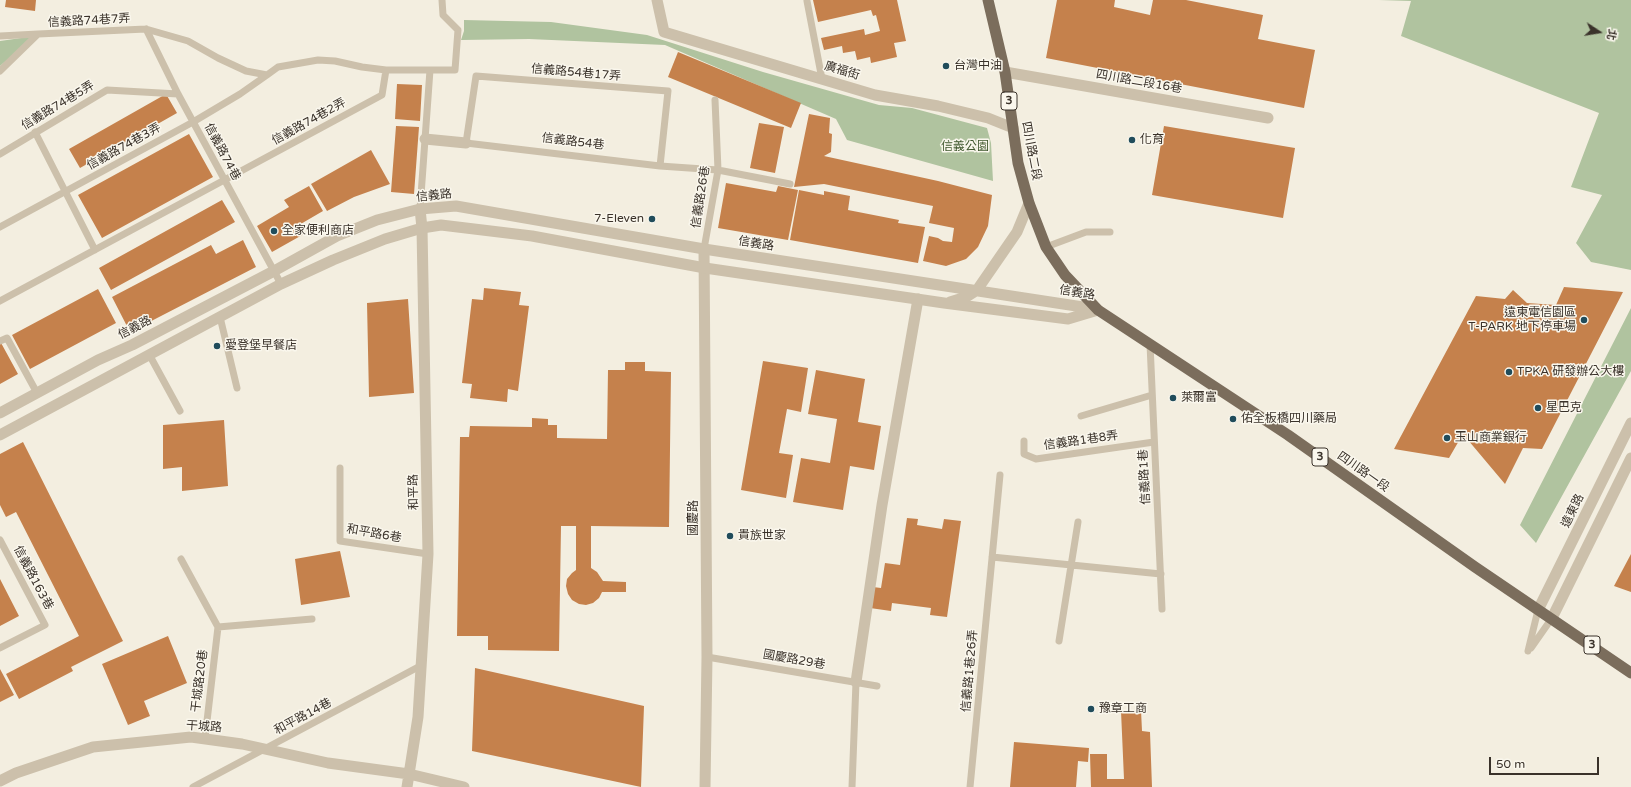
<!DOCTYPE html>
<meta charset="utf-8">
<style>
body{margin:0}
#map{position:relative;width:1631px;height:787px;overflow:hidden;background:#f3eee0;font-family:"Varela Round","Noto Sans TC",sans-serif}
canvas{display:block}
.north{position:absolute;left:1579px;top:12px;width:40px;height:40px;-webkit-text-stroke:3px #faf7ed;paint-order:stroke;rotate:102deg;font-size:11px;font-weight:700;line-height:16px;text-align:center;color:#3a322a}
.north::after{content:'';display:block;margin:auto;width:14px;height:18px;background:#3a322a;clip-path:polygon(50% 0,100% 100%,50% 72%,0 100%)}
.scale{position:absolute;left:1489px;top:757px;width:110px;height:18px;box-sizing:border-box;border:2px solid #3a322a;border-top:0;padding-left:5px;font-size:12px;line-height:14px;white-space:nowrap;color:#3a322a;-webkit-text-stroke:3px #faf7ed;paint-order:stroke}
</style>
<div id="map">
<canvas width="1631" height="787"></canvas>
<div class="north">北</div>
<div class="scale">50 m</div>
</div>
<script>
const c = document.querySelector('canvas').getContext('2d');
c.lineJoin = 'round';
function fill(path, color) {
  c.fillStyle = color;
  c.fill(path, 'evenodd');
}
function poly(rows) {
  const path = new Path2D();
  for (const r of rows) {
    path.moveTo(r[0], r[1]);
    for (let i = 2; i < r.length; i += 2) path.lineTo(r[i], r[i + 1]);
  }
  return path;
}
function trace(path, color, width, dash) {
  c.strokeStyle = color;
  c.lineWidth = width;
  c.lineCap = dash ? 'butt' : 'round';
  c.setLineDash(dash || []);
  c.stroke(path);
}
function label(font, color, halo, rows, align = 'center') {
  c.font = font + ' "Varela Round","Noto Sans TC",sans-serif';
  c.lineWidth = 3;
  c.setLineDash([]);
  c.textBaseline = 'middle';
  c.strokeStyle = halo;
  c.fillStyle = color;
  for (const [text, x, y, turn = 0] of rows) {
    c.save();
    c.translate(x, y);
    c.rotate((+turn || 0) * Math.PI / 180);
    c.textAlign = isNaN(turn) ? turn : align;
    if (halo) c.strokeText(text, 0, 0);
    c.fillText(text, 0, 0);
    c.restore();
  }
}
fill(poly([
 [1379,0,1631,0,1631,270,1591,262,1576,243,1602,195,1571,187,1599,113,1401,36,1411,1],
 [464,20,551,22,647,35,763,72,879,105,912,108,987,128,991,143,993,181,847,140,836,119,665,45,529,39,461,40,464,31],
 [35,36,0,66,0,41],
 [1631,308,1631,371,1536,543,1520,525]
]), '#b0c39f');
fill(poly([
 [6,0,36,0,35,11,5,7],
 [813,0,897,0,906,41,894,43,897,57,871,63,870,57,857,60,855,51,843,53,842,46,824,50,821,38,864,29,865,35,880,31,876,15,873,16,871,10,818,22],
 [1057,0,1115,0,1114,7,1150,15,1153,0,1186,0,1263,15,1258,39,1315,50,1304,108,1046,58],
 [678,52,801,103,791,128,668,77],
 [397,84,422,85,420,121,395,119],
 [166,94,177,113,80,168,69,149],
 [809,114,830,118,829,133,832,134,831,152,824,156,938,181,992,195,988,226,978,247,966,259,946,266,923,261,929,236,938,238,943,241,952,242,954,228,929,223,933,206,824,184,794,187],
 [759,123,784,127,775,173,750,168],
 [396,126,419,127,414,194,391,192],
 [1164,126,1295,148,1283,218,1152,195],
 [189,134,213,177,102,238,78,195],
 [371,150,390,184,354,197,327,211,311,184],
 [726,183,776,192,778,186,798,190,788,240,718,228],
 [309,186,323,211,299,225,304,234,272,252,257,226,289,207,284,200],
 [799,190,824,195,824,191,850,196,848,210,899,220,898,223,925,227,918,263,790,240],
 [222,200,235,222,111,290,99,268],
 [243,240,256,267,130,332,112,297,211,245,216,254],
 [1564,287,1623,292,1542,449,1523,448,1505,484,1468,440,1460,439,1449,458,1394,449,1476,296,1505,299,1513,290,1527,303,1556,305],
 [484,288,521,292,519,305,529,306,518,391,508,389,507,402,470,398,472,384,462,383,472,299,483,300],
 [98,289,116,323,30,369,12,335],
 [408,299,414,393,369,397,367,303],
 [0,341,18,374,0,384],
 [763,361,808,368,801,412,787,409,779,453,793,455,786,498,741,490],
 [625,362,645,362,645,371,671,372,669,527,591,526,591,568,597,572,603,581,626,582,626,592,602,592,599,598,593,603,586,605,579,604,572,600,568,594,566,586,567,579,572,573,576,570,576,526,561,526,559,651,488,650,488,636,457,636,460,437,469,437,470,426,532,427,532,418,548,419,548,425,557,425,557,438,607,439,608,370,625,370],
 [816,370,865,379,858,422,881,426,874,470,850,466,843,510,793,502,801,458,830,463,837,419,808,414],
 [224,420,228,486,182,491,182,467,163,469,163,425],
 [23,442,123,641,71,667,73,671,19,699,6,674,79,636,16,512,6,517,0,505,0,454],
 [907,518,918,519,917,525,942,529,944,519,961,521,947,617,930,615,931,608,892,603,891,611,870,608,873,587,881,588,885,563,900,565],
 [340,551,350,597,301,605,295,559],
 [1631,554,1631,592,1614,586],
 [0,579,19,616,0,626],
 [168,636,187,683,144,701,150,716,128,725,102,664],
 [475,668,644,706,641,787,472,751],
 [0,669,14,695,0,702],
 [1141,710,1142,731,1150,732,1152,787,1091,787,1090,754,1107,754,1107,779,1124,779,1121,711],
 [1014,742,1089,748,1088,762,1078,761,1076,787,1010,787]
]), '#c5814c');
trace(poly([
 [807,1,822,79],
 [146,29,178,94,281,284],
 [0,36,38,34],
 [0,71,38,34,146,29,188,41,218,58,246,71,267,75,278,67,318,60,335,61,362,67,386,70,455,70,458,30,443,15,442,0],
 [35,132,95,250],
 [0,154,107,90,178,94],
 [660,166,668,91,476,76,466,143,660,166,718,170,790,184],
 [420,209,430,70],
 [0,227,193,122,240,94,267,75],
 [1046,247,1086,232,1110,232],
 [704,249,718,170,715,100],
 [0,301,382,95,386,70],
 [220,317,237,388],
 [0,341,7,338,37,393],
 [1150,344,1162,609],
 [150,356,180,411],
 [1081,416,1152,395],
 [1024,441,1024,454,1036,459,1154,442],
 [340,468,340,541,428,554],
 [0,540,45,625,0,648],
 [992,557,1161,574],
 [181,559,218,627,205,738],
 [218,627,312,619],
 [1059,641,1078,522],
 [1531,648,1552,618],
 [1528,651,1538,610],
 [707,657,877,686],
 [193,787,422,665],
 [852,787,856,682],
 [970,787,1000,475]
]), '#ccc0ab', 7);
trace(poly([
 [657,0,664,32,875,95,938,106,988,118,1013,128],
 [1005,72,1268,118],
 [425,139,466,143],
 [704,249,707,657,705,787],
 [856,682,882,505,918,299],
 [0,781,16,773,93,747,191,737,242,744,328,763,409,774,464,787],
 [407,787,418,717,428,554,422,228,420,209]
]), '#ccc0ab', 11);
trace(poly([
 [950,302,966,297,977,290,1017,232,1029,203],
 [0,413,98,360,132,345,274,271,337,236,377,220,420,209,456,206,704,249,1096,309],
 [0,435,281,284,333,260,385,239,422,228,441,225,532,236,705,268,944,303,1068,319,1098,310],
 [1538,610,1631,423],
 [1552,618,1631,458]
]), '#ccc0ab', 11);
trace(poly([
 [988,0,1005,72,1018,163,1029,203,1046,247,1065,275,1098,310,1288,435,1475,567,1631,673]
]), '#7b6d5c', 11);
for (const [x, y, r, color] of [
 [946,66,4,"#204c5b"],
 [1132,140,4,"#204c5b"],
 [652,219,4,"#204c5b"],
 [274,231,4,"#204c5b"],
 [1584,320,4,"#204c5b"],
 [217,346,4,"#204c5b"],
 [1509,372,4,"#204c5b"],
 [1173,398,4,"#204c5b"],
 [1538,408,4,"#204c5b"],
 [1233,419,4,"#204c5b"],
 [1447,438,4,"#204c5b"],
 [730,536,4,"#204c5b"],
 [1091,709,4,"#204c5b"]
]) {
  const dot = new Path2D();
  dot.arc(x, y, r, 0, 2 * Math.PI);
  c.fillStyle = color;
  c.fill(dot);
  trace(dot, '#faf7ed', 1.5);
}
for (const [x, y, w] of [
 [1009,101,16],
 [1320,457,16],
 [1592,645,16]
]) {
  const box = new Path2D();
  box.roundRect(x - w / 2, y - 9, w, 18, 3);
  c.fillStyle = '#faf7ed';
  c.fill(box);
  trace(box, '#3a322a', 1);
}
label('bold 11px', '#3a322a', null, [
 ["3",1009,101],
 ["3",1320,457],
 ["3",1592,645]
]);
label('12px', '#3a322a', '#faf7ed', [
 ["信義路74巷7弄",89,21,-3],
 ["廣福街",842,71,17],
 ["信義路54巷17弄",576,73,5],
 ["四川路二段16巷",1139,82,10],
 ["信義路74巷5弄",58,106,-31],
 ["信義路74巷2弄",309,122,-29],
 ["信義路54巷",573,142,7],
 ["信義路74巷3弄",124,147,-29],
 ["四川路二段",1031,151,79],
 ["信義路74巷",222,152,62],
 ["信義路",434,196,-6],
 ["信義路26巷",701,197,-81],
 ["信義路",756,244,9],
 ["信義路",1077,293,9],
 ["信義路",135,328,-27],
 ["信義路1巷8弄",1081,441,-8],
 ["四川路一段",1363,472,35],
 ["信義路1巷",1145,477,-93],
 ["和平路",414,492,-91],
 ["遠東路",1573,511,-64],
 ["國慶路",694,518,-90],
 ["和平路6巷",374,534,10],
 ["信義路163巷",33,578,62],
 ["國慶路29巷",794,660,10],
 ["信義路1巷26弄",970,671,-85],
 ["干城路20巷",200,681,-83],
 ["和平路14巷",303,717,-28],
 ["干城路",204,727,4]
]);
label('12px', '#3a322a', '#faf7ed', [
 ["台灣中油",954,66],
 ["化育",1140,140],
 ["7-Eleven",644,219,"right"],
 ["全家便利商店",282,231],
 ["遠東電信園區",1576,313,"right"],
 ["T-PARK 地下停車場",1576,327,"right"],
 ["愛登堡早餐店",225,346],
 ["TPKA 研發辦公大樓",1517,372],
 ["萊爾富",1181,398],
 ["星巴克",1546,408],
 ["佑全板橋四川藥局",1241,419],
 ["玉山商業銀行",1455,438],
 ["貴族世家",738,536],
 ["豫章工商",1099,709]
], 'left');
label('12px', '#40582e', '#faf7ed', [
 ["信義公園",965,147]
]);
</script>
